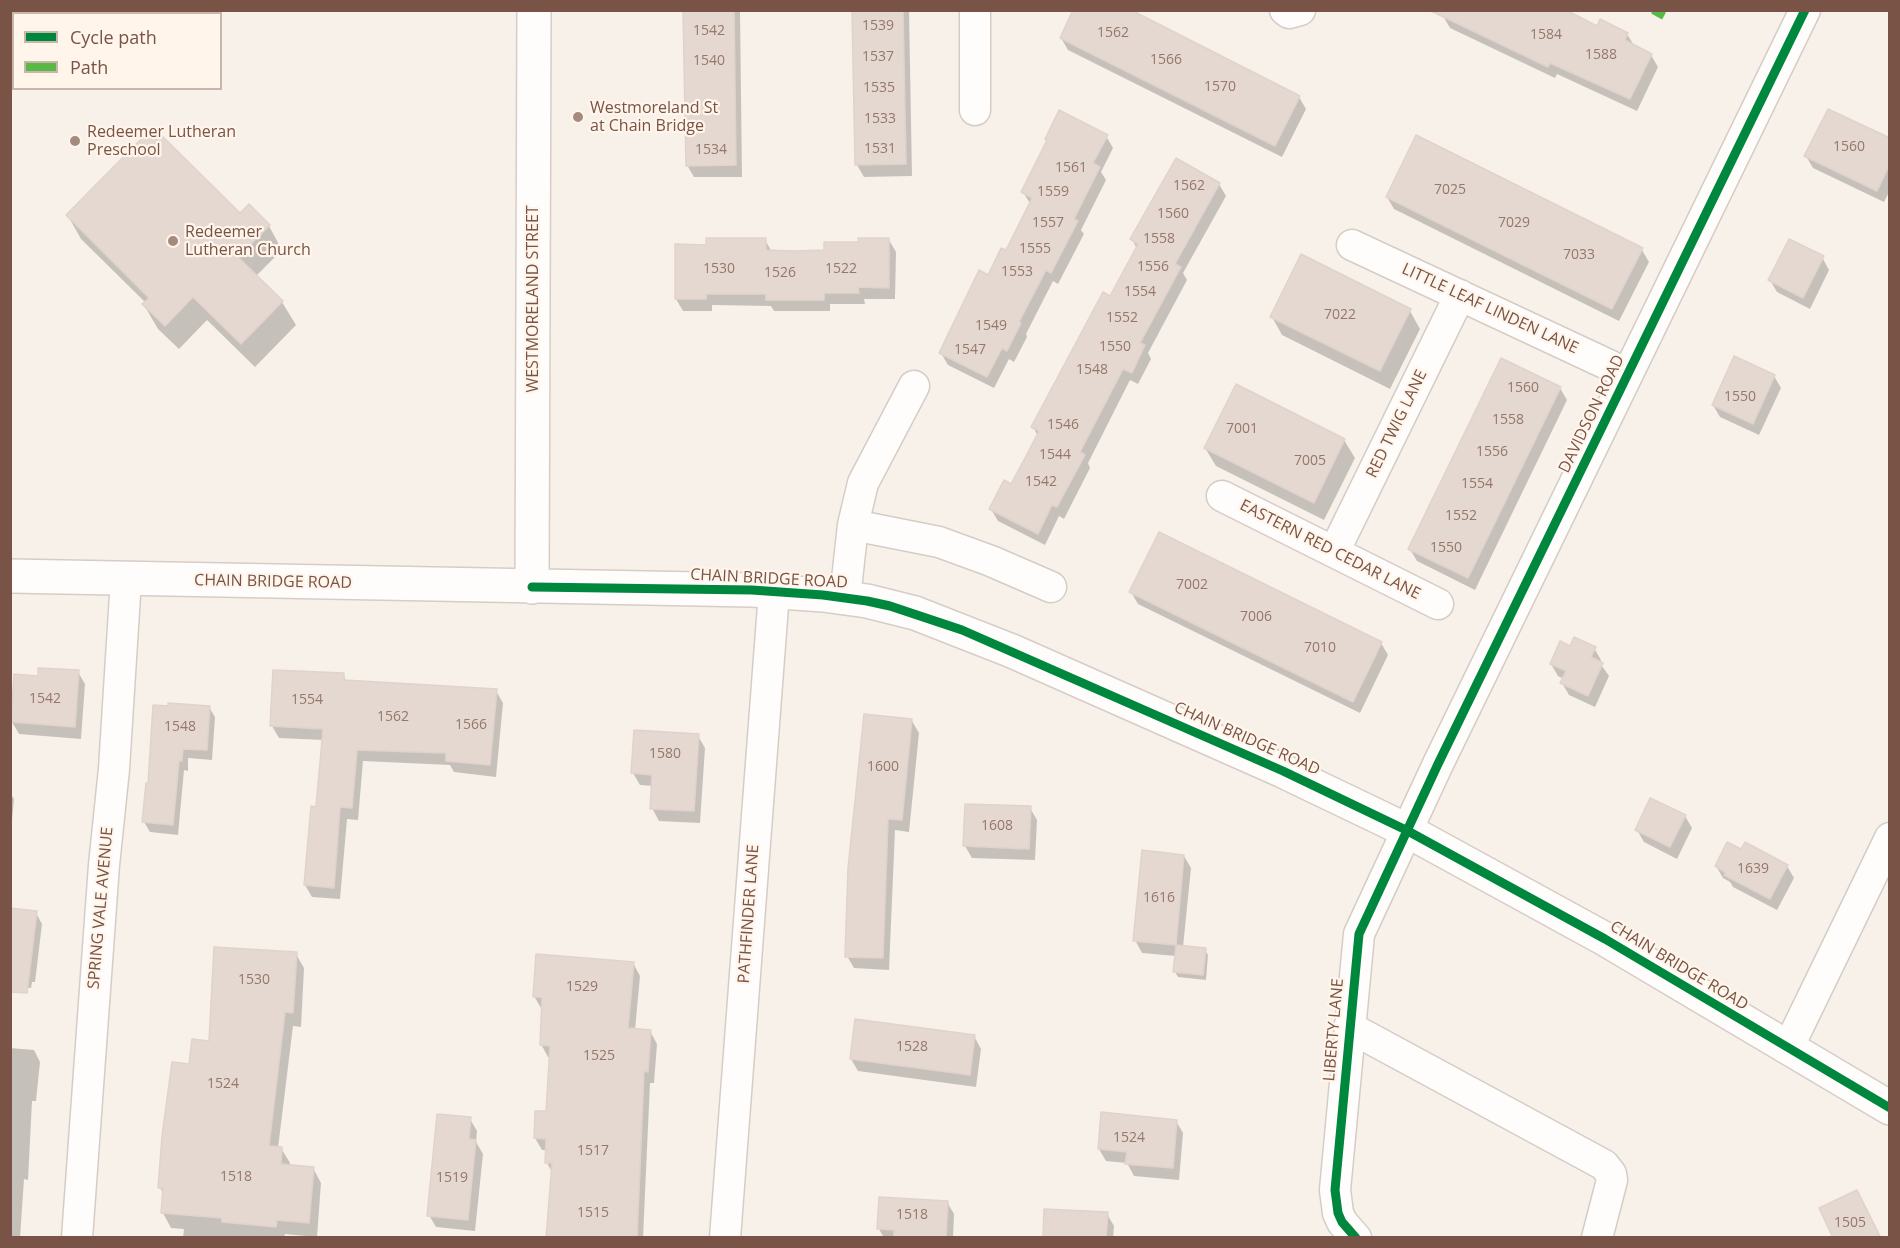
<!DOCTYPE html>
<style>
body{margin:0}
#map{position:relative;width:1900px;height:1248px;overflow:hidden;background:#f8f1e9;font-family:"Open Sans",sans-serif}
canvas{display:block}
.frame{position:absolute;inset:0;border:12px solid #795446;pointer-events:none}
.legend{position:absolute;left:12px;top:12px;width:210px;height:78px;box-sizing:border-box;background:#fff5eb;border:2px solid #c9b5a9;margin:0;padding:8px 10px;list-style:none;font-size:18px;color:#795446}
.legend li{display:flex;align-items:center;gap:12px;height:30px}
.legend b{width:30px;border:2px solid #c9b5a9}
</style>
<div id="map">
<canvas width="1900" height="1248"></canvas>
<div class="frame"></div>
<ul class="legend">
<li><b style="height:8px;background:#00873e"></b>Cycle path</li>
<li><b style="height:8px;background:#58b947"></b>Path</li>
</ul>
</div>
<script>
const c = document.querySelector('canvas').getContext('2d');
c.lineJoin = 'round';
function fill(path, color) {
  c.fillStyle = color;
  c.fill(path, 'evenodd');
}
function poly(rows) {
  const path = new Path2D();
  for (const r of rows) {
    path.moveTo(r[0], r[1]);
    for (let i = 2; i < r.length; i += 2) path.lineTo(r[i], r[i + 1]);
  }
  return path;
}
function trace(path, color, width, dash) {
  c.strokeStyle = color;
  c.lineWidth = width;
  c.lineCap = dash ? 'butt' : 'round';
  c.setLineDash(dash || []);
  c.stroke(path);
}
function label(font, color, halo, rows, align = 'center') {
  c.font = font + ' "Open Sans",sans-serif';
  c.lineWidth = 4.5;
  c.setLineDash([]);
  c.textBaseline = 'middle';
  c.strokeStyle = halo;
  c.fillStyle = color;
  for (const [text, x, y, turn = 0] of rows) {
    c.save();
    c.translate(x, y);
    c.rotate((+turn || 0) * Math.PI / 180);
    c.textAlign = isNaN(turn) ? turn : align;
    if (halo) c.strokeText(text, 0, 0);
    c.fillText(text, 0, 0);
    c.restore();
  }
}
fill(poly([
 [685,10,740,10,742,177,694,177,687,165],
 [853,10,909,10,912,176,864,177,857,165],
 [1443,16,1597,28,1627,34,1635,47,1651,55,1658,67,1637,111,1557,74,1555,78,1450,28],
 [1061,38,1299,97,1306,109,1282,157,1068,50],
 [1106,136,1113,148,1101,172,1106,180,1081,230,1084,234,1058,284,1053,281,1026,334,1027,337,1014,362,1009,359,994,388,948,365,941,353,1007,252,1031,205,1023,192],
 [1890,140,1890,190,1884,202,1813,168,1806,156],
 [1219,184,1226,196,1183,273,1187,280,1148,353,1151,359,1138,384,1130,380,1088,463,1090,468,1064,519,1059,516,1045,545,998,521,991,509,1012,486,1038,436,1033,427,1111,298,1137,249,1132,239],
 [1387,197,1642,250,1649,262,1619,321,1394,209],
 [68,216,269,226,282,250,256,276,282,302,296,325,255,367,207,320,179,349,158,329,144,305,146,303,81,239],
 [765,240,772,252,825,252,860,243,889,240,896,252,895,299,864,299,865,304,830,304,830,311,774,311,771,306,712,305,712,311,683,311,676,299,708,246],
 [1822,257,1829,270,1810,309,1777,292,1770,280],
 [1410,311,1420,329,1390,389,1282,335,1272,317],
 [1774,376,1781,388,1759,435,1720,417,1713,405],
 [1560,388,1567,400,1475,590,1417,561,1410,549],
 [1344,440,1355,458,1324,520,1216,466,1205,448],
 [1131,592,1381,643,1388,655,1360,713,1138,604],
 [1570,648,1594,648,1601,660,1600,663,1609,676,1595,707,1569,695,1562,683,1564,679,1558,676,1551,664],
 [78,672,85,684,81,739,19,734,12,722,40,678],
 [343,675,347,682,496,691,503,703,496,777,454,772,450,765,363,761,358,820,347,819,340,899,312,897,305,885,318,808,324,740,279,738,272,726],
 [209,707,215,717,212,760,188,758,188,771,184,770,178,835,150,832,144,822,147,785],
 [912,721,919,733,909,832,895,830,889,970,854,968,847,956],
 [698,736,705,748,700,823,659,821,652,808,653,786,640,785,633,773],
 [10,793,14,799,10,841],
 [1030,808,1037,820,1035,860,972,858,965,846],
 [1685,816,1692,828,1677,859,1644,842,1637,830],
 [1741,851,1787,866,1794,878,1777,910,1733,887,1730,882,1723,878,1716,866],
 [1184,856,1191,868,1183,947,1205,950,1208,955,1206,980,1178,977,1175,972,1176,956,1142,953,1135,940],
 [36,913,42,924,35,982,32,982,31,988,10,986],
 [296,954,304,968,301,1027,293,1026,278,1148,281,1148,290,1163,290,1166,313,1168,321,1183,317,1237,285,1234,284,1238,183,1238,184,1229,171,1228,163,1213,164,1196,160,1187,190,1065],
 [633,963,640,976,635,1030,650,1031,657,1044,654,1083,650,1083,643,1238,548,1238,552,1172,547,1163,547,1150,542,1150,535,1138,547,1113,551,1057,548,1057,541,1044,543,1009,541,1008,534,996],
 [974,1036,981,1049,976,1087,858,1071,851,1059],
 [10,1048,34,1050,40,1062,36,1101,32,1101,28,1180,24,1179,20,1238,10,1238],
 [470,1119,477,1131,476,1142,483,1154,475,1231,436,1227,429,1215],
 [1176,1121,1183,1133,1179,1180,1134,1176,1127,1163,1106,1161,1099,1149],
 [947,1202,954,1214,953,1238,884,1238,879,1229],
 [1107,1214,1114,1226,1113,1238,1044,1238]
]), '#0003');
const building = poly([
 [683,10,734,10,736,165,686,166,683,10],
 [852,10,903,10,906,164,855,165,852,10],
 [1073,10,1131,10,1300,96,1275,146,1060,38,1073,10],
 [1429,10,1566,10,1597,26,1600,19,1628,33,1625,40,1652,54,1630,99,1550,63,1548,67,1429,10],
 [1828,109,1890,138,1890,164,1877,191,1804,156,1828,109],
 [1059,110,1108,135,1093,163,1100,167,1074,219,1078,221,1051,273,1046,270,1019,322,1021,323,1007,351,1002,348,987,377,939,353,979,270,988,275,1001,248,1006,250,1032,198,1021,192,1047,140,1045,139,1059,110],
 [153,127,240,213,249,204,270,225,238,257,283,301,241,344,193,297,165,326,142,304,149,298,66,215,153,127],
 [1416,135,1643,248,1612,309,1386,197,1416,135],
 [1176,158,1220,183,1175,264,1181,267,1140,343,1145,345,1132,373,1123,369,1080,452,1085,455,1057,507,1052,505,1038,534,989,509,1004,480,1011,484,1026,456,1039,431,1031,427,1103,292,1110,296,1138,244,1130,239,1176,158],
 [706,238,766,238,766,250,795,251,824,250,824,242,859,242,858,238,889,238,889,288,858,287,859,293,824,293,824,300,766,300,766,294,706,294,706,299,675,299,675,244,706,245,706,238],
 [1789,239,1824,256,1803,298,1768,280,1789,239],
 [1301,254,1411,309,1380,371,1270,317,1301,254],
 [1734,356,1775,375,1753,424,1712,405,1734,356],
 [1501,358,1561,387,1468,578,1408,549,1501,358],
 [1236,384,1345,439,1314,503,1204,448,1236,384],
 [1159,532,1382,642,1353,702,1129,592,1159,532],
 [1574,637,1596,647,1591,657,1603,663,1588,696,1560,683,1566,671,1550,664,1560,641,1570,646,1574,637],
 [38,668,79,670,75,727,11,722,14,674,38,676,38,668],
 [273,670,344,673,344,680,497,689,490,765,446,761,446,753,357,750,352,808,340,807,334,888,304,885,311,806,316,807,323,729,270,726,273,670],
 [168,703,210,706,207,750,183,749,182,761,179,761,173,825,142,822,146,783,148,784,153,705,168,706,168,703],
 [864,714,912,719,902,820,888,819,883,958,845,957,848,868,864,714],
 [634,730,699,734,694,811,650,809,652,775,631,773,634,730],
 [1650,798,1686,815,1670,847,1635,830,1650,798],
 [965,804,1031,806,1029,849,963,846,965,804],
 [1727,842,1741,849,1745,842,1788,865,1770,899,1724,875,1726,873,1715,866,1727,842],
 [1142,850,1184,855,1176,945,1133,941,1142,850],
 [10,908,37,911,27,993,10,992,10,908],
 [1176,945,1206,948,1203,975,1173,972,1176,945],
 [214,947,297,952,293,1013,285,1012,269,1146,282,1147,281,1164,314,1167,309,1223,277,1220,276,1227,222,1222,222,1218,161,1213,163,1188,158,1188,162,1136,172,1062,189,1064,192,1039,209,1041,214,947],
 [536,954,634,962,628,1028,651,1030,648,1072,644,1071,637,1238,546,1238,552,1163,545,1163,546,1139,534,1138,535,1111,546,1111,550,1046,540,1045,542,997,533,997,536,954],
 [855,1019,975,1035,970,1075,850,1059,855,1019],
 [1101,1112,1177,1120,1173,1168,1125,1164,1127,1152,1098,1149,1101,1112],
 [437,1114,471,1117,469,1139,476,1140,468,1220,427,1216,437,1114],
 [1857,1190,1881,1238,1833,1238,1819,1208,1857,1190],
 [879,1197,948,1201,946,1238,894,1238,894,1230,877,1229,879,1197],
 [1044,1209,1108,1212,1106,1238,1043,1238,1044,1209]
]);
fill(building, '#e5d8d0');
trace(building, '#e1d3cb', 1.5);
const minor = poly([
 [975,10,975,110],
 [1285,10,1289,13,1300,10],
 [1352,245,1628,374],
 [1222,496,1438,604],
 [853,525,939,542,991,561,1051,587],
 [1334,552,1460,295],
 [845,598,853,525,863,483,914,386],
 [1349,1027,1604,1165,1611,1174,1612,1180,1597,1238],
 [1788,1048,1890,838],
 [77,1238,104,865,114,769,126,579],
 [725,1238,774,592],
 [1356,1238,1342,1222,1338,1213,1335,1190,1359,934,1438,764,1805,10]
]);
const secondary = poly([
 [10,576,752,590,823,595,867,601,915,613,1012,651,1283,771,1406,830,1605,939,1890,1108],
 [532,587,534,10]
]);
trace(minor, '#d6ccc6', 33);
trace(secondary, '#d7ccc6', 36);
trace(minor, '#fefdfc', 30);
trace(secondary, '#fefdfc', 33);
trace(poly([
 [1653,10,1664,16]
]), '#58b947', 8, [15, 8]);
trace(poly([
 [532,587,752,590,823,595,867,601,890,606,962,630,1283,771,1406,830,1605,939,1890,1108],
 [1356,1238,1342,1222,1338,1213,1335,1190,1359,934,1438,764,1805,10]
]), '#00873e', 9);
for (const [x, y, r, color] of [
 [578,117,6,"#a58b7f"],
 [75,141,6,"#a58b7f"],
 [173,241,6,"#a58b7f"]
]) {
  const dot = new Path2D();
  dot.arc(x, y, r, 0, 2 * Math.PI);
  c.fillStyle = color;
  c.fill(dot);
  trace(dot, '#fff5eb', 2);
}
label('14px', '#96776b', null, [
 ["1539",878,26],
 ["1542",709,31],
 ["1562",1113,33],
 ["1584",1546,35],
 ["1588",1601,55],
 ["1537",878,57],
 ["1566",1166,60],
 ["1540",709,61],
 ["1570",1220,87],
 ["1535",879,88],
 ["1533",880,119],
 ["1560",1849,147],
 ["1531",880,149],
 ["1534",711,150],
 ["1561",1071,168],
 ["1562",1189,186],
 ["7025",1450,190],
 ["1559",1053,192],
 ["1560",1173,214],
 ["1557",1048,223],
 ["7029",1514,223],
 ["1558",1159,239],
 ["1555",1035,249],
 ["7033",1579,255],
 ["1556",1153,267],
 ["1530",719,269],
 ["1522",841,269],
 ["1553",1017,272],
 ["1526",780,273],
 ["1554",1140,292],
 ["7022",1340,315],
 ["1552",1122,318],
 ["1549",991,326],
 ["1550",1115,347],
 ["1547",970,350],
 ["1548",1092,370],
 ["1560",1523,388],
 ["1550",1740,397],
 ["1558",1508,420],
 ["1546",1063,425],
 ["7001",1242,429],
 ["1556",1492,452],
 ["1544",1055,455],
 ["7005",1310,461],
 ["1542",1041,482],
 ["1554",1477,484],
 ["1552",1461,516],
 ["1550",1446,548],
 ["7002",1192,585],
 ["7006",1256,617],
 ["7010",1320,648],
 ["1542",45,699],
 ["1554",307,700],
 ["1562",393,717],
 ["1566",471,725],
 ["1548",180,727],
 ["1580",665,754],
 ["1600",883,767],
 ["1608",997,826],
 ["1639",1753,869],
 ["1616",1159,898],
 ["1530",254,980],
 ["1529",582,987],
 ["1528",912,1047],
 ["1525",599,1056],
 ["1524",223,1084],
 ["1524",1129,1138],
 ["1517",593,1151],
 ["1518",236,1177],
 ["1519",452,1178],
 ["1515",593,1213],
 ["1518",912,1215],
 ["1505",1850,1223]
]);
label('16px', '#795446', '#fff5eb', [
 ["Westmoreland St",590,108],
 ["at Chain Bridge",590,126],
 ["Redeemer Lutheran",87,132],
 ["Preschool",87,150],
 ["Redeemer",185,232],
 ["Lutheran Church",185,250]
], 'left');
label('16px', '#795446', '#fff5eb', [
 ["WESTMORELAND STREET",533,299,-90],
 ["LITTLE LEAF LINDEN LANE",1490,309,25],
 ["DAVIDSON ROAD",1592,414,-64],
 ["RED TWIG LANE",1397,424,-64],
 ["EASTERN RED CEDAR LANE",1330,550,27],
 ["CHAIN BRIDGE ROAD",769,579,3],
 ["CHAIN BRIDGE ROAD",273,582,1],
 ["CHAIN BRIDGE ROAD",1247,739,24],
 ["SPRING VALE AVENUE",101,908,-85],
 ["PATHFINDER LANE",749,914,-86],
 ["CHAIN BRIDGE ROAD",1679,966,31],
 ["LIBERTY LANE",1334,1030,-85]
]);
</script>
